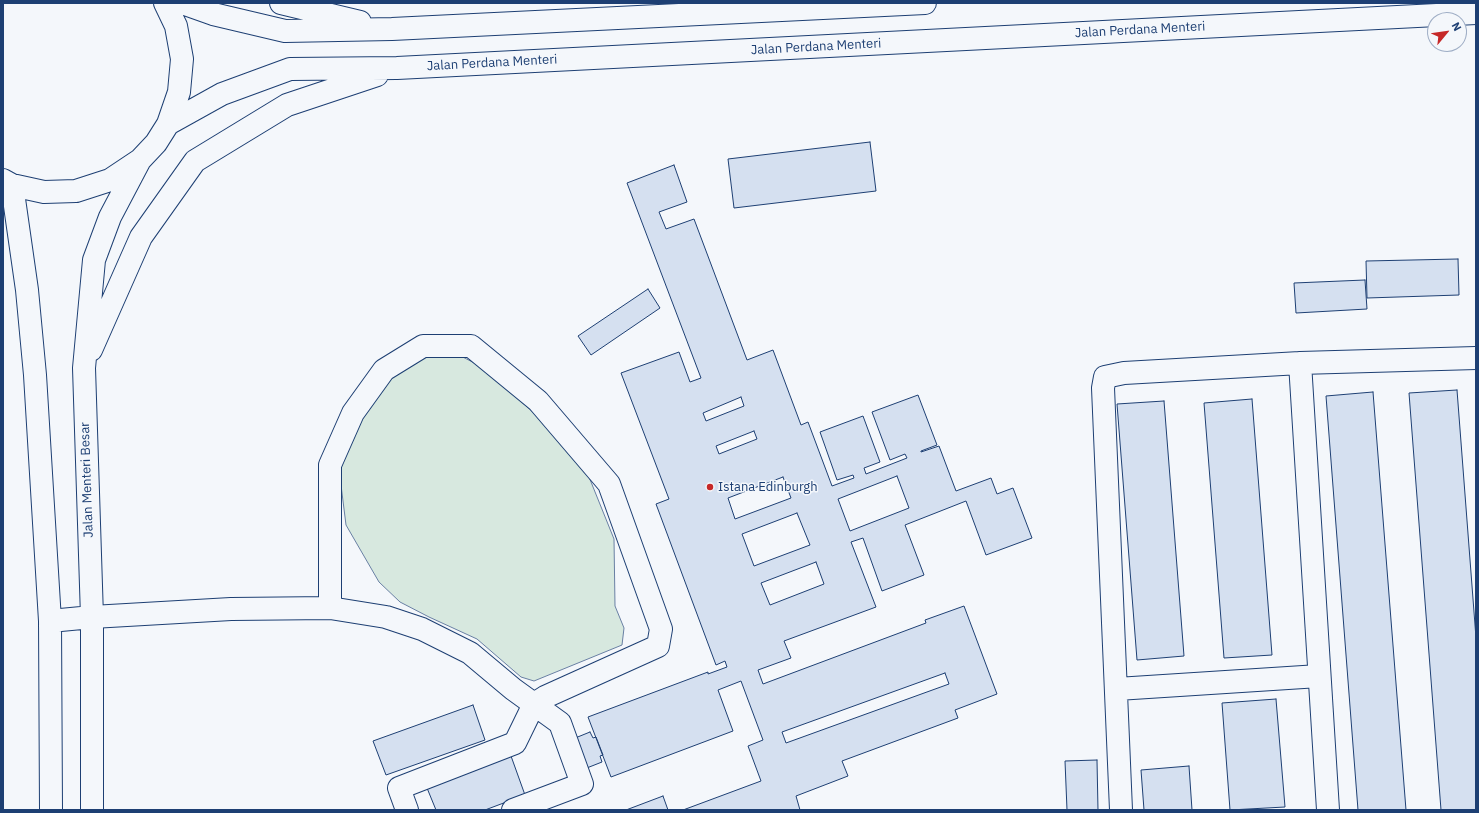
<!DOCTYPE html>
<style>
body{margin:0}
#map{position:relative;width:1479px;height:813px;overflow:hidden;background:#f4f7fb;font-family:"IBM Plex Sans",sans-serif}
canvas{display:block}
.frame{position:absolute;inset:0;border:4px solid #1d3f73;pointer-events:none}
.north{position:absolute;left:1427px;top:12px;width:40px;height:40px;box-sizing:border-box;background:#f4f7fb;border:1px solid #9eadc5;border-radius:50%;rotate:61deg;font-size:11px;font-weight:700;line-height:16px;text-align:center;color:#1d3f73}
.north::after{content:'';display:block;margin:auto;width:14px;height:18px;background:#c62828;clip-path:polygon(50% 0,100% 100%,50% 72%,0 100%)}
</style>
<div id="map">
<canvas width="1479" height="813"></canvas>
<div class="frame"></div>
<div class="north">N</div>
</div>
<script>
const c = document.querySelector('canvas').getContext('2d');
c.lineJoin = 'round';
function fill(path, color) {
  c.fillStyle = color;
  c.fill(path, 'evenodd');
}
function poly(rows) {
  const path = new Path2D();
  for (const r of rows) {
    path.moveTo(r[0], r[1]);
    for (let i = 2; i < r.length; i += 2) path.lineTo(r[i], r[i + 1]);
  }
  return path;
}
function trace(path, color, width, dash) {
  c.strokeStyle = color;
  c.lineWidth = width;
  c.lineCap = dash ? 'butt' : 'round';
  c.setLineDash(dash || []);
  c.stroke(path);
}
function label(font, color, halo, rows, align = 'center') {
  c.font = font + ' "IBM Plex Sans",sans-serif';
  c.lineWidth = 3;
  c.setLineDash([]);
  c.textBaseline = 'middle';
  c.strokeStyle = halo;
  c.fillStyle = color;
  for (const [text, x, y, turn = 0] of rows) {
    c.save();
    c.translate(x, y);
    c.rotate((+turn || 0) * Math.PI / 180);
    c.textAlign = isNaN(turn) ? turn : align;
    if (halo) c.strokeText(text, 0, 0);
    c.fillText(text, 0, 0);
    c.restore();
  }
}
const green = poly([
 [457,354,484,368,535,414,589,477,614,539,615,606,624,628,622,645,534,681,521,677,477,639,429,617,400,602,379,582,346,525,339,469,363,415,393,375,423,357,457,354]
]);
fill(green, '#d7e8df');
trace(green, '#687fa3', 1);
const building = poly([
 [870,142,876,191,734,208,728,159,870,142],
 [674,165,687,202,659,212,666,229,694,219,747,360,773,350,801,425,808,422,832,486,854,478,853,475,837,480,820,432,863,416,880,462,864,468,866,474,907,458,905,454,890,460,872,412,918,395,937,445,921,451,921,452,939,446,956,491,991,478,997,494,1013,488,1032,538,986,555,966,501,905,525,924,575,882,591,863,538,851,542,876,607,784,641,791,658,758,670,763,684,926,623,925,620,964,606,997,694,955,710,958,718,842,761,848,776,796,796,800,810,683,810,761,781,748,746,763,740,741,681,718,690,733,731,611,777,588,717,708,672,708,674,727,667,725,661,716,665,656,504,669,499,621,373,679,352,690,382,701,378,627,183,674,165],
 [741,397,744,406,706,421,703,413,741,397],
 [754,431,757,439,719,454,716,446,754,431],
 [897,476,909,508,850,531,838,499,897,476],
 [783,477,791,498,735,519,728,498,783,477],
 [797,513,810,545,754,566,742,534,797,513],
 [816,562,824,584,770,605,761,583,816,562],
 [945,673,949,684,786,743,782,732,945,673],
 [1458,259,1459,295,1367,298,1366,261,1458,259],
 [1365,280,1367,309,1296,313,1294,283,1365,280],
 [648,289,660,308,591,355,578,336,648,289],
 [1457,390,1476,638,1476,810,1441,810,1409,393,1457,390],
 [1373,392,1406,810,1358,810,1326,396,1373,392],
 [1252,399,1272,655,1224,658,1204,403,1252,399],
 [1164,401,1184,656,1137,660,1117,404,1164,401],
 [1276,699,1285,807,1230,810,1222,703,1276,699],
 [473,705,485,740,386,775,373,741,473,705],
 [590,732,593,738,596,737,603,755,600,756,602,762,569,775,558,745,590,732],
 [511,756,525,795,485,810,436,810,427,788,511,756],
 [1097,760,1098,810,1067,810,1065,761,1097,760],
 [1189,766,1192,810,1144,810,1141,770,1189,766],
 [663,796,668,810,626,810,663,796]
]);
fill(building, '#d5e0f0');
trace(building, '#1d3f73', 1);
const minor = poly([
 [1300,363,1328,810],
 [330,608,330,465,353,413,384,370,423,346,471,346,538,401,609,484,661,629,658,646,545,697,534,704,515,743,399,788,407,810],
 [92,617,231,609,330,608,386,617,422,629,470,653,513,689,560,723,582,784,513,810],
 [1117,689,1319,676],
 [1121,810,1103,388,1105,377,1124,373,1300,363,1476,358]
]);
const major = poly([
 [182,3,213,14,285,31,392,29,925,3],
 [281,3,360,22],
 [168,124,222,94,290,69,397,68,1476,13],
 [3,180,12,185,44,192,76,191,110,180,140,160,156,143,168,124,179,92,182,59,176,26,165,3],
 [12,185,27,290,35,375,50,621,51,810],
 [91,350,141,237,195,161,287,105,377,75],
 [50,621,92,617],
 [92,810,92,617,84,368,94,260,110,217,140,160]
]);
trace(minor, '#1d3f73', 24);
trace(major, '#1d3f73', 24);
trace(minor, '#f4f7fb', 22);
trace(major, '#f4f7fb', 22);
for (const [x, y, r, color] of [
 [710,487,4,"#c62828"]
]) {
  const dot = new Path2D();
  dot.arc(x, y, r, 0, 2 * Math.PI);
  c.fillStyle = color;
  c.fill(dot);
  trace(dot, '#f4f7fb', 1.5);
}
label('13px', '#1d3f73', '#f4f7fb', [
 ["Jalan Perdana Menteri",1140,30,-3],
 ["Jalan Perdana Menteri",816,47,-3],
 ["Jalan Perdana Menteri",492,63,-3],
 ["Jalan Menteri Besar",87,480,-92]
]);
label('13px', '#1d3f73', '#f4f7fb', [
 ["Istana Edinburgh",718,487]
], 'left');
</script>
